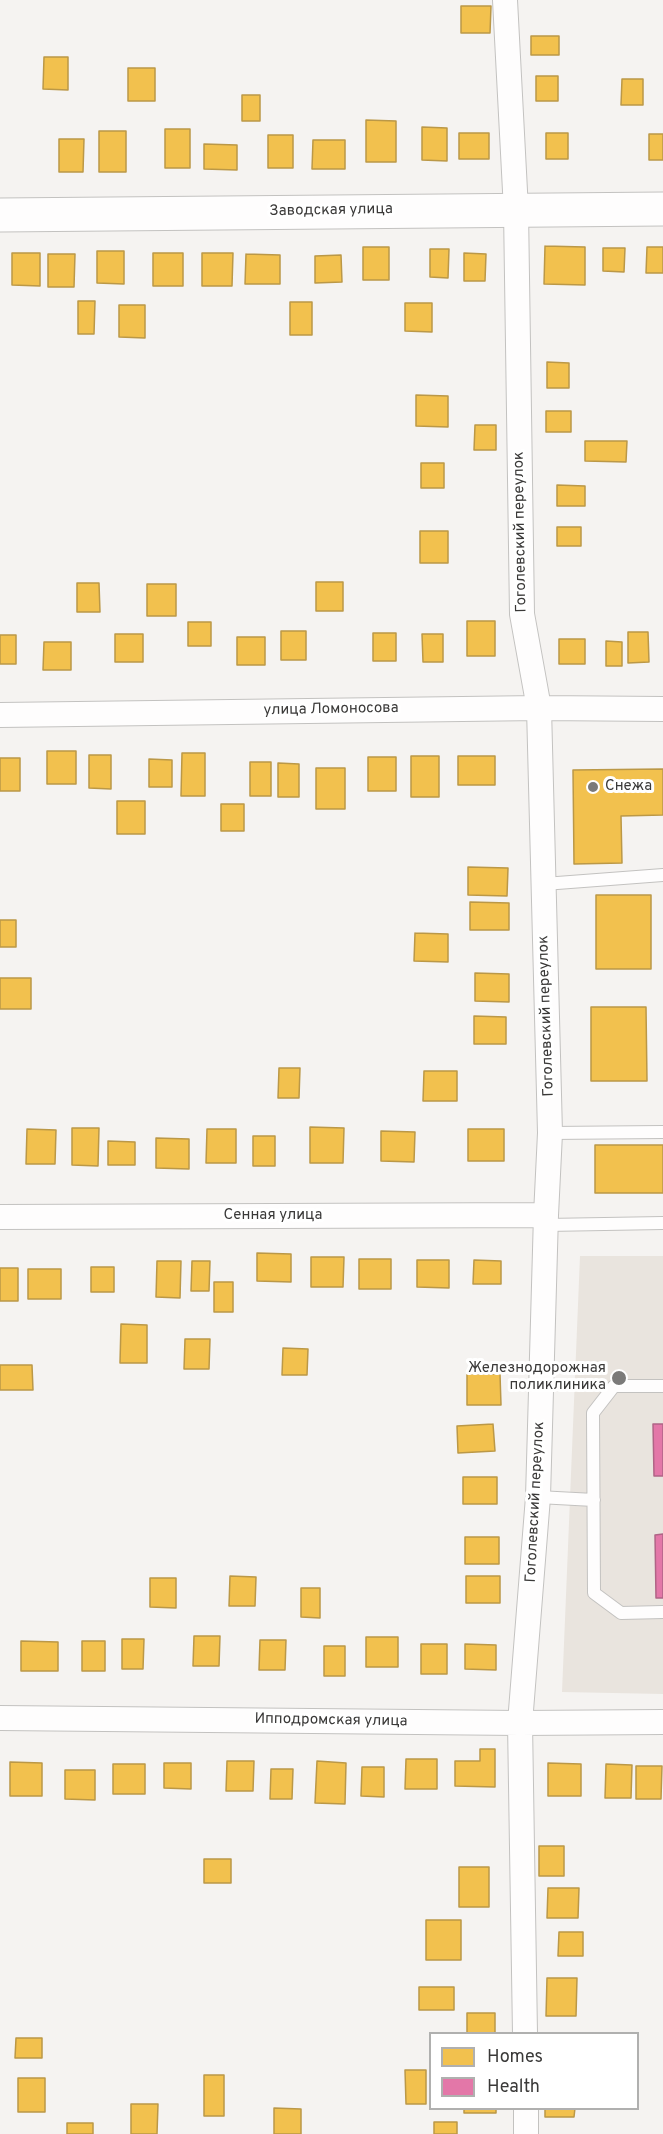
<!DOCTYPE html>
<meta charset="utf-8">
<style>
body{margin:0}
#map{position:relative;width:663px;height:2134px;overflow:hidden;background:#f5f3f1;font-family:Overpass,sans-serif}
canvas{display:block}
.legend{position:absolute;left:429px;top:2032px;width:210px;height:78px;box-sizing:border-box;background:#fff;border:2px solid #b0b0af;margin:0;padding:8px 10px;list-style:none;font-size:18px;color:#3a3938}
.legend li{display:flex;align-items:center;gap:12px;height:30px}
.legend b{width:30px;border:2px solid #b0b0af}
</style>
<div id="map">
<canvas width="663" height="2134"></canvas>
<ul class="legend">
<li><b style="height:16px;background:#f2c14e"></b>Homes</li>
<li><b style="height:16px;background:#e377a8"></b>Health</li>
</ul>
</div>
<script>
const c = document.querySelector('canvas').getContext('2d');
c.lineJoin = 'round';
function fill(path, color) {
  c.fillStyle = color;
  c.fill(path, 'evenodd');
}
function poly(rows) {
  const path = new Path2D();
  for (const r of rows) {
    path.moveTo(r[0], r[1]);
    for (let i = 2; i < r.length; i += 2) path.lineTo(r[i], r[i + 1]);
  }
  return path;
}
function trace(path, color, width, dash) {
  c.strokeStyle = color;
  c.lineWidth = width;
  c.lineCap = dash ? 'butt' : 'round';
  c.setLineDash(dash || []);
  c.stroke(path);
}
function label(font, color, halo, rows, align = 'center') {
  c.font = font + ' Overpass,sans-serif';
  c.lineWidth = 6;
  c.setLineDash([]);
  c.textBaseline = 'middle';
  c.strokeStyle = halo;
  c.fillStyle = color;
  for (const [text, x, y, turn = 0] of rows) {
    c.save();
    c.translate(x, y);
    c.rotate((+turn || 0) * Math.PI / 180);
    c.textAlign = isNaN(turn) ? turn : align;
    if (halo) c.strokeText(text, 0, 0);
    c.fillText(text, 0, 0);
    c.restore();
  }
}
fill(poly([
 [580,1256,663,1256,663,1694,562,1692]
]), '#e9e4de');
const homes = poly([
 [461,6,491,6,490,33,461,33,461,6],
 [531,36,559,36,559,55,531,55,531,36],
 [44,57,68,57,68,90,43,89,44,57],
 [128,68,155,68,155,101,128,101,128,68],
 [536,76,558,76,558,101,536,101,536,76],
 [622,79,643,79,643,105,621,105,622,79],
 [242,95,260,95,260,121,242,121,242,95],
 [366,120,396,121,396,162,366,162,366,120],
 [422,127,447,128,447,161,422,160,422,127],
 [165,129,190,129,190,168,165,168,165,129],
 [99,131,126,131,126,172,99,172,99,131],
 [459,133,489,133,489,159,459,159,459,133],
 [546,133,568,133,568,159,546,159,546,133],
 [649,134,663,134,663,160,649,160,649,134],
 [268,135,293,135,293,168,268,168,268,135],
 [59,139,84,139,83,172,59,172,59,139],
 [313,140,345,140,345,169,312,169,313,140],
 [204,144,237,145,237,170,204,169,204,144],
 [545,246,585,247,585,285,544,284,545,246],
 [363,247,389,247,389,280,363,280,363,247],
 [647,247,663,247,663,273,646,273,647,247],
 [603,248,625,248,624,272,603,271,603,248],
 [430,249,449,249,448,278,430,277,430,249],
 [97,251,124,251,124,284,97,283,97,251],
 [12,253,40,253,40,286,12,285,12,253],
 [153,253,183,253,183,286,153,286,153,253],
 [202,253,233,253,232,286,202,286,202,253],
 [464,253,486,254,485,281,464,281,464,253],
 [48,254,75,254,74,287,48,287,48,254],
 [246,254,280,255,280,284,245,284,246,254],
 [341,255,342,282,315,283,315,256,341,255],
 [78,301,95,301,94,334,78,334,78,301],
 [290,302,312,302,312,335,290,335,290,302],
 [405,303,432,303,432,332,405,331,405,303],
 [119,305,145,305,145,338,119,337,119,305],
 [547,362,569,363,569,388,547,388,547,362],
 [416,395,448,396,448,427,416,426,416,395],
 [546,411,571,411,571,432,546,432,546,411],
 [475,425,496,425,496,450,474,450,475,425],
 [585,441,627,441,626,462,585,461,585,441],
 [421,463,444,463,444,488,421,488,421,463],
 [557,485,585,486,585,506,557,506,557,485],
 [557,527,581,527,581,546,557,546,557,527],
 [420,531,448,531,448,563,420,563,420,531],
 [316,582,343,582,343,611,316,611,316,582],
 [77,583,99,583,100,612,77,612,77,583],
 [147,584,176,584,176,616,147,616,147,584],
 [467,621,495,621,495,656,467,656,467,621],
 [188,622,211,622,211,646,188,646,188,622],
 [281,631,306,631,306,660,281,660,281,631],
 [628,632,648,632,649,662,628,663,628,632],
 [373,633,396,633,396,661,373,661,373,633],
 [115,634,143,634,143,662,115,662,115,634],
 [422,634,443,634,443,662,423,662,422,634],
 [0,635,16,635,16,664,0,664,0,635],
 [237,637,265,637,265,665,237,665,237,637],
 [559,639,585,639,585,664,559,664,559,639],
 [606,641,622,642,622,666,606,666,606,641],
 [44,642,71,642,71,670,43,670,44,642],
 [47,751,76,751,76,784,47,784,47,751],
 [182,753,205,753,205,796,181,796,182,753],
 [89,755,111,755,111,789,89,788,89,755],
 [411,756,439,756,439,797,411,797,411,756],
 [458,756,495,756,495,785,458,785,458,756],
 [368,757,396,757,396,791,368,791,368,757],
 [0,758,20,758,20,791,0,791,0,758],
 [149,759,172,760,172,787,149,787,149,759],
 [250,762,271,762,271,796,250,796,250,762],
 [278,763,299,764,299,797,278,797,278,763],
 [316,768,345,768,345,809,316,809,316,768],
 [663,769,663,815,621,816,622,863,574,864,573,770,663,769],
 [117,801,145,801,145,834,117,834,117,801],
 [221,804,244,804,244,831,221,831,221,804],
 [468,867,508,868,507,896,468,895,468,867],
 [596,895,651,895,651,969,596,969,596,895],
 [470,902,509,903,509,930,470,930,470,902],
 [0,920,16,920,16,947,0,947,0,920],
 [415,933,448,934,448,962,414,961,415,933],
 [475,973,509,974,509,1002,475,1001,475,973],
 [0,978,31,978,31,1009,0,1009,0,978],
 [591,1007,646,1007,647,1081,591,1081,591,1007],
 [474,1016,506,1017,506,1044,474,1044,474,1016],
 [279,1068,300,1068,299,1098,278,1098,279,1068],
 [424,1071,457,1071,457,1101,423,1101,424,1071],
 [310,1127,344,1128,343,1163,310,1163,310,1127],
 [72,1128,99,1128,98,1166,72,1165,72,1128],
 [27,1129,56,1130,55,1164,26,1164,27,1129],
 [207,1129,236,1129,236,1163,206,1163,207,1129],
 [468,1129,504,1129,504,1161,468,1161,468,1129],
 [381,1131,415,1132,414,1162,381,1161,381,1131],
 [253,1136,275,1136,275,1166,253,1166,253,1136],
 [156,1138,189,1139,189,1169,156,1168,156,1138],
 [108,1141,135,1142,135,1165,108,1165,108,1141],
 [595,1145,663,1145,663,1193,595,1193,595,1145],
 [257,1253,291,1254,291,1282,257,1281,257,1253],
 [311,1257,344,1257,343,1287,311,1287,311,1257],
 [359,1259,391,1259,391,1289,359,1289,359,1259],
 [417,1260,449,1260,449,1288,417,1287,417,1260],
 [474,1260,501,1261,501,1284,473,1284,474,1260],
 [157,1261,181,1261,180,1298,156,1297,157,1261],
 [192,1261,210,1261,209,1291,191,1291,192,1261],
 [91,1267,114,1267,114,1292,91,1292,91,1267],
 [0,1268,18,1268,18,1301,0,1301,0,1268],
 [28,1269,61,1269,61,1299,28,1299,28,1269],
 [214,1282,233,1282,233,1312,214,1312,214,1282],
 [121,1324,147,1325,147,1363,120,1363,121,1324],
 [185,1339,210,1339,209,1369,184,1369,185,1339],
 [283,1348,308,1349,307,1375,282,1375,283,1348],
 [0,1365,32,1365,33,1390,0,1390,0,1365],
 [467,1374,500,1374,501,1405,467,1405,467,1374],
 [493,1424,495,1451,458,1453,457,1426,493,1424],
 [463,1477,497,1477,497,1504,463,1504,463,1477],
 [465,1537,499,1537,499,1564,465,1564,465,1537],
 [230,1576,256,1577,255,1606,229,1606,230,1576],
 [466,1576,500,1576,500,1603,466,1603,466,1576],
 [150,1578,176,1578,176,1608,150,1607,150,1578],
 [301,1588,320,1588,320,1618,301,1617,301,1588],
 [194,1636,220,1636,219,1666,193,1666,194,1636],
 [366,1637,398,1637,398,1667,366,1667,366,1637],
 [122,1639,144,1639,143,1669,122,1669,122,1639],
 [260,1640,286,1640,285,1670,259,1670,260,1640],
 [21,1641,58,1642,58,1671,21,1671,21,1641],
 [82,1641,105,1641,105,1671,82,1671,82,1641],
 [421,1644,447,1644,447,1674,421,1674,421,1644],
 [465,1644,496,1645,496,1670,465,1669,465,1644],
 [324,1646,345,1646,345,1676,324,1676,324,1646],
 [480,1749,495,1749,495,1787,455,1786,455,1761,480,1761,480,1749],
 [406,1759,437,1759,437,1789,405,1789,406,1759],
 [227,1761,254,1761,253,1791,226,1791,227,1761],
 [317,1761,346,1763,345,1804,315,1803,317,1761],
 [10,1762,42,1763,42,1796,10,1796,10,1762],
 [164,1763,191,1763,191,1789,164,1788,164,1763],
 [548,1763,581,1764,581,1796,548,1796,548,1763],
 [113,1764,145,1764,145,1794,113,1794,113,1764],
 [606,1764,632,1765,631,1798,605,1798,606,1764],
 [636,1766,662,1766,661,1799,636,1799,636,1766],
 [362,1767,384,1767,384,1797,361,1796,362,1767],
 [271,1769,293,1769,292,1799,270,1799,271,1769],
 [65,1770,95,1770,95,1800,65,1799,65,1770],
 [539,1846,564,1846,564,1876,539,1876,539,1846],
 [204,1859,231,1859,231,1883,204,1883,204,1859],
 [459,1867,489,1867,489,1907,459,1907,459,1867],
 [548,1888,579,1888,578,1918,547,1918,548,1888],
 [426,1920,461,1920,461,1960,426,1960,426,1920],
 [559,1932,583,1932,583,1956,558,1956,559,1932],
 [547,1978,577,1978,576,2016,546,2016,547,1978],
 [419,1987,454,1987,454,2010,419,2010,419,1987],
 [467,2013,495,2013,495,2034,467,2034,467,2013],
 [16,2038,42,2038,42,2058,15,2058,16,2038],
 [405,2070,426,2070,426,2104,406,2104,405,2070],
 [204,2075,224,2075,224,2116,204,2116,204,2075],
 [18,2078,45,2078,45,2112,18,2112,18,2078],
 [131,2104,158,2104,157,2134,131,2134,131,2104],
 [274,2108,301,2109,301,2134,274,2134,274,2108],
 [464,2108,496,2108,496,2113,464,2113,464,2108],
 [545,2108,575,2108,574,2117,545,2117,545,2108],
 [434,2122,457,2122,457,2134,434,2134,434,2122],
 [67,2123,93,2123,93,2134,67,2134,67,2123]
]);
fill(homes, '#f2c14e');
trace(homes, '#bb9847', 1.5);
const health = poly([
 [653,1424,663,1424,663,1476,654,1476,653,1424],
 [663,1534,663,1598,656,1598,655,1535,663,1534]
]);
fill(health, '#e377a8');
trace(health, '#b06486', 1.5);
const service = poly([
 [544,884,663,875],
 [550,1133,663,1132],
 [546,1225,663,1223],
 [663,1386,614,1386,593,1413,594,1593,621,1613,663,1612],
 [538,1497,594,1500]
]);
const minor = poly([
 [505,0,516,210,522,614,539,708,550,1133,546,1215,538,1497,520,1723,525,2034],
 [0,715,539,708,663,709],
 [0,1217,546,1215],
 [0,1718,520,1723,663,1722],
 [526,2108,526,2134]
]);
const secondary = poly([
 [0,215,663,209]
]);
trace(service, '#c3c2c0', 14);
trace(minor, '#c3c2c0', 26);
trace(secondary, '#c3c2c0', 35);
trace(service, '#fefdfd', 12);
trace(minor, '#fefdfd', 24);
trace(secondary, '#fefdfd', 33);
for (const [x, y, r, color] of [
 [593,787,6,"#7b7a79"],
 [619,1378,8,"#7b7a79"]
]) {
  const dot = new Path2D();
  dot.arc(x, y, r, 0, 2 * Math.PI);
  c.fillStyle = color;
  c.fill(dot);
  trace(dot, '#fff', 2);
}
label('15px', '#3a3938', '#fff', [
 ["Заводская улица",331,211,-1],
 ["Гоголевский переулок",521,532,-91],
 ["улица Ломоносова",331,710,-1],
 ["Гоголевский переулок",547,1016,-92],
 ["Сенная улица",273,1216],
 ["Гоголевский переулок",536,1502,-87],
 ["Ипподромская улица",331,1721,1]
]);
label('15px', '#3a3938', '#fff', [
 ["Снежа",605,787],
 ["Железнодорожная",606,1369,"right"],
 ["поликлиника",606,1386,"right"]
], 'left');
</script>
